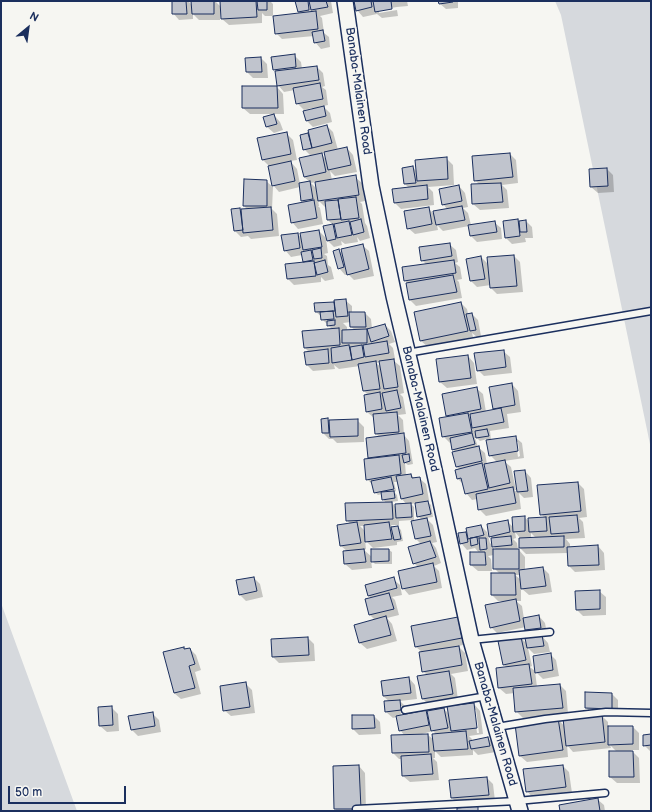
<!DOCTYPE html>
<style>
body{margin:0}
#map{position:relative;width:652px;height:812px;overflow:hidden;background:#f6f6f2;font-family:"Balsamiq Sans",sans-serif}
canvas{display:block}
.frame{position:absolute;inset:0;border:2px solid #1b2f5e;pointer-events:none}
.north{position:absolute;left:8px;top:8px;width:40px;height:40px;-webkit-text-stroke:3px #f6f6f2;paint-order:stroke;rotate:29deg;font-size:11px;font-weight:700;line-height:16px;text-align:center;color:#1b2f5e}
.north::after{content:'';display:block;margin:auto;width:14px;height:18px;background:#1b2f5e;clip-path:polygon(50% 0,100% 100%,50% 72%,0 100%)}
.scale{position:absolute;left:8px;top:786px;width:118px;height:18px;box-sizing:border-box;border:2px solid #1b2f5e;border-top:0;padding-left:5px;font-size:12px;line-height:14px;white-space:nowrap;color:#1b2f5e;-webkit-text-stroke:3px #f6f6f2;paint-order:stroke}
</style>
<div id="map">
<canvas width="652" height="812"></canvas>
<div class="frame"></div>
<div class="north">N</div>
<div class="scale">50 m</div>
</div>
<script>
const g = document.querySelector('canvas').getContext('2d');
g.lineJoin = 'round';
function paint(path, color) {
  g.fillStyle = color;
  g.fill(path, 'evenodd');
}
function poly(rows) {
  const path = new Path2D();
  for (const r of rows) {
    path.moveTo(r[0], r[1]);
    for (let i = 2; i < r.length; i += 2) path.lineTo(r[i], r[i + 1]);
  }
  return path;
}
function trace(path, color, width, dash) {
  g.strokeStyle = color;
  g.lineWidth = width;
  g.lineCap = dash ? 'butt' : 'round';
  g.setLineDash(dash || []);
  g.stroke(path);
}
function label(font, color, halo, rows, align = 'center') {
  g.font = font + ' "Balsamiq Sans",sans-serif';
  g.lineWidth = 4;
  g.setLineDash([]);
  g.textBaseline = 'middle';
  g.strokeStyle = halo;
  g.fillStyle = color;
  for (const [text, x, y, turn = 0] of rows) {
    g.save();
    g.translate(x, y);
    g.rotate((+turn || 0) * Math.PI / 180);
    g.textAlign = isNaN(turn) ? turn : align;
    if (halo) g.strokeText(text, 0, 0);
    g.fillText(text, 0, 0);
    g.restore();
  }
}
const green = poly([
 [555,1,651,1,651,449,561,15],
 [1,603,77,811,1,811]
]);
const shadow = poly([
 [173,1,188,1,192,5,192,1,215,1,220,6,220,20,199,20,193,14,193,19,179,20,173,13],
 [221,1,270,1,273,4,273,16,265,16,262,13,262,23,229,25,222,19],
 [296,1,331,1,333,13,320,16,322,18,324,33,329,37,330,47,321,49,315,42,314,36,282,39,276,33,300,14,298,12],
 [355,1,407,1,408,6,397,7,379,10,379,13,397,10,398,16,382,18,377,14,363,17,357,10],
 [439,1,458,1,458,8,446,9,439,3],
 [294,55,301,62,302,69,317,67,323,73,325,86,322,87,326,90,328,105,323,106,330,113,332,122,313,127,307,121,312,110,312,108,304,110,297,103,295,90,284,92,278,85,277,72,274,69],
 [261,58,267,64,268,78,253,78,247,72],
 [277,87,283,94,284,114,250,114,243,108],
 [274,115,280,122,283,130,274,133,267,127],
 [327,126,333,132,338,150,347,148,353,155,357,172,335,176,330,171,332,180,355,177,362,183,365,201,360,202,362,204,365,223,367,226,370,238,360,241,357,237,358,242,345,244,341,241,342,245,334,247,326,239,328,253,324,254,327,256,328,265,331,267,334,279,325,281,321,277,321,282,294,285,288,279,305,263,304,261,302,255,291,257,285,250,298,234,302,239,319,231,327,239,325,227,333,225,328,220,327,207,325,207,318,200,319,206,318,206,320,208,323,224,298,229,292,222,304,203,302,201,300,187,279,192,273,185,270,167,262,159,286,133,293,140,297,160,290,161,297,169,300,184,310,182,304,177,312,157,304,149,301,136,310,134],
 [325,152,326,159,320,153],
 [316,182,317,189,311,183],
 [510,154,516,160,518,183,502,185,507,190,509,208,480,210,473,204,472,185,480,185,475,180],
 [446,158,453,165,454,185,428,187,433,192,434,205,401,209,395,203,409,188,405,184,403,169,413,167,417,172],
 [607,169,613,175,614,192,598,193,591,187,590,170],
 [266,181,273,187,272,209,277,214,279,236,251,239,248,236,241,237,235,231,240,209,241,210,248,210,244,206],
 [459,186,465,193,468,207,463,208,468,213,471,225,494,222,501,228,502,239,477,242,471,236,469,226,443,231,437,225,438,230,415,234,408,228,429,209,435,215,448,210,443,204],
 [518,220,520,222,526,221,532,227,533,238,525,238,526,242,512,244,506,238],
 [449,244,456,250,458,262,455,263,460,267,462,279,457,280,459,282,462,298,416,306,410,300,407,284,408,284,405,280,427,265,422,260],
 [362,245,369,251,374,276,354,280,348,274,345,275,339,268,339,251,343,254],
 [514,256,520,262,523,292,497,294,491,288,491,285,477,287,471,281,467,259,481,257,489,265],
 [345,300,352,306,352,313,365,313,371,319,372,329,385,325,391,331,395,342,389,344,393,348,395,359,393,360,400,366,404,393,400,394,403,397,406,414,398,415,403,420,404,435,409,441,413,464,408,465,405,463,406,476,411,475,415,479,419,478,426,484,429,500,427,501,431,505,433,517,426,518,433,525,437,542,432,543,436,548,441,563,434,566,439,571,442,588,409,595,403,588,418,567,414,563,421,544,416,539,412,520,399,521,399,525,391,525,393,528,398,527,401,530,403,541,397,542,397,545,373,548,365,540,366,549,364,550,372,557,389,550,392,552,392,564,375,564,371,560,372,568,352,570,345,564,344,552,347,551,341,546,338,526,350,524,347,520,386,503,383,499,382,494,378,495,375,492,373,485,367,479,371,459,369,457,380,437,376,434,374,418,367,412,368,395,364,391,360,366,339,369,334,365,335,369,313,371,307,365,309,352,305,348,332,329,322,319,322,317,316,312,315,304,335,303],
 [351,322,351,327,355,330,347,331,347,327,343,323],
 [381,362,382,368,376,363],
 [394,482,398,482,402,499,407,505,397,508,391,502,398,501,397,495,394,492,396,491],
 [416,503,418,516,422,520,414,521,414,507,411,504],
 [360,526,365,526,365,531],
 [461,303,467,309,468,314,472,314,478,320,481,336,477,337,472,333,473,337,428,347,421,341],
 [503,351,510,357,512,373,484,376,478,370],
 [468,356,474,363,477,384,447,388,440,382],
 [512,384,518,391,521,412,507,414,509,428,490,431,491,440,515,437,522,443,524,458,504,461,511,467,516,490,514,490,518,493,515,472,525,471,531,478,533,497,524,498,519,493,521,509,486,516,479,509,477,499,472,500,466,493,464,485,458,479,460,470,457,467,456,453,453,449,452,442,450,443,443,436,448,418,443,394,476,388,483,394,486,412,494,411,490,388],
 [475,438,477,438,480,441,487,439,490,455,497,462,487,464,485,453,478,447],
 [516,442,518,442,520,456,518,457],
 [327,419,329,421,357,420,364,427,364,442,337,443,333,439,329,439,323,433],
 [578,483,584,489,587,517,579,518,583,522,585,538,566,539,570,544,570,548,598,546,604,553,605,570,575,572,569,566,568,553,526,554,520,548,521,539,515,532,516,538,513,539,517,543,518,550,519,550,525,557,525,570,543,568,549,574,552,592,529,595,521,588,521,601,516,601,522,606,524,619,539,616,545,623,547,634,541,635,548,643,550,652,534,654,528,648,532,666,530,667,535,671,537,687,560,685,566,691,568,714,523,718,516,711,515,693,506,694,499,688,497,669,507,668,504,665,521,638,527,644,534,638,526,630,526,627,497,633,491,627,505,602,505,601,498,601,492,595,500,574,494,568,494,555,488,556,491,559,492,571,478,571,471,565,479,553,475,548,467,550,461,543,466,533,469,536,481,526,487,532,490,543,493,546,492,538,490,536,507,521,513,527,524,517,530,522,545,518,541,514],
 [531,533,536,538,531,538],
 [492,545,497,550,493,550],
 [515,575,520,575,521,580],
 [254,578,260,584,263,597,246,601,240,595],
 [393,579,400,585,402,595,392,597,395,600,399,615,387,618,392,624,397,641,367,649,360,643,355,625,375,620,370,615,372,599,369,596],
 [599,591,606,597,606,615,583,616,577,610],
 [458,618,464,624,468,644,458,646,465,653,468,671,451,674,455,678,458,700,429,705,423,699,427,675,423,671,422,652,416,647,412,627],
 [308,638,314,644,315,661,279,663,273,657],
 [184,648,186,650,190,649,196,655,201,670,195,672,201,694,181,699,174,693],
 [550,654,556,660,559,676,543,679,536,672],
 [409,678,415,685,417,699,400,701,406,707,407,715,425,711,429,715,444,709,449,714,474,704,480,711,483,734,469,736,472,739,472,741,488,738,494,744,496,752,478,755,473,750,473,755,441,757,435,751,435,758,433,758,437,762,439,780,410,782,403,776,402,759,399,759,393,753,392,736,405,736,400,730,397,717,393,718,386,712,390,702,383,696],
 [400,706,402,706,403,715,401,715],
 [474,710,476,710,479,733,477,733],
 [433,731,437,735,434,740,428,735,422,735,422,734],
 [246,684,252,690,255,713,231,716,224,710],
 [586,693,612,694,618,700,618,715,600,714,608,722,608,727,633,727,639,733,639,750,631,750,639,758,640,783,617,783,610,777,617,752,610,745,611,748,573,752,567,745,568,757,527,762,520,756,516,725,558,719,565,727,593,714,586,708],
 [111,707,118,714,119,731,107,732,100,726],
 [152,713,159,720,161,732,138,736,132,730],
 [374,716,380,722,381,734,359,735,353,729],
 [651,735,651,752,644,745],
 [359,766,365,773,366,811,337,811,335,809,334,767],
 [563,766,569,772,572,793,533,798,527,791],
 [487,778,493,784,495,801,458,804,452,798],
 [597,799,604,805,605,811,561,811]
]);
const building = poly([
 [172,1,186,1,187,14,172,14,172,1],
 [191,1,214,1,214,14,192,14,191,1],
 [220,1,256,1,257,17,221,19,220,1],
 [257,1,267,1,267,10,258,10,257,1],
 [295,1,308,1,309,10,298,12,295,1],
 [309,1,326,1,328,7,311,10,309,1],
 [354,1,371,1,372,7,356,11,354,1],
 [373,1,391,1,392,9,375,12,373,1],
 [438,1,453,1,453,2,439,4,438,1],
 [316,11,318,29,275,34,273,16,316,11],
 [323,30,325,41,314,43,312,32,323,30],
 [295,54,296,67,273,70,271,57,295,54],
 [261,57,262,72,246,72,245,58,261,57],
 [317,66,319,80,277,86,275,71,317,66],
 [320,83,323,99,296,104,293,88,320,83],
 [242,86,277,86,278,108,242,108,242,86],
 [324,106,326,116,306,121,303,111,324,106],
 [274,114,277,124,266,127,263,117,274,114],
 [327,125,332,143,312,148,308,130,327,125],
 [287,132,291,154,262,160,257,138,287,132],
 [308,133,312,148,303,150,300,135,308,133],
 [347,147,351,165,328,170,324,152,347,147],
 [322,153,326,172,304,177,299,158,322,153],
 [510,153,513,177,474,181,472,156,510,153],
 [447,157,448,179,417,181,415,160,447,157],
 [291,161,295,181,272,186,268,166,291,161],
 [413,166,416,183,404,184,402,168,413,166],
 [607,168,608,186,590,187,589,169,607,168],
 [356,175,359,195,318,201,315,182,356,175],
 [244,179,267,180,267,206,243,206,244,179],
 [310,181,313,199,301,201,299,183,310,181],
 [501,183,503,202,472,204,471,184,501,183],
 [427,185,428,199,394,203,392,189,427,185],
 [459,185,462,201,442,205,439,189,459,185],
 [356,197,359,218,341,220,338,199,356,197],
 [314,200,317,218,291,223,288,205,314,200],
 [338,200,341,219,327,220,325,201,338,200],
 [462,206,465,220,436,225,433,211,462,206],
 [271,207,273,230,243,233,241,209,271,207],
 [429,207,432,224,407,229,404,211,429,207],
 [240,208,243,230,234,231,231,209,240,208],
 [361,219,364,232,353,235,350,222,361,219],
 [518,219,520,236,505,238,503,221,518,219],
 [526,220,527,232,520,232,519,221,526,220],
 [349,221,352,235,337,238,334,224,349,221],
 [495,221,497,232,470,236,468,225,495,221],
 [333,224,336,239,327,241,323,226,333,224],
 [319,230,322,247,303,250,300,233,319,230],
 [298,233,300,248,284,251,281,235,298,233],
 [450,243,452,256,421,261,419,247,450,243],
 [363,244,369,269,347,275,341,249,363,244],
 [321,248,322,258,314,259,312,250,321,248],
 [339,249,344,267,338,269,333,251,339,249],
 [311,250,313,260,303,262,301,252,311,250],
 [514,255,517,286,490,288,487,257,514,255],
 [481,256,485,279,470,281,466,259,481,256],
 [325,260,328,272,317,275,314,263,325,260],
 [454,260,456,273,404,281,402,267,454,260],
 [314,261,316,276,287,279,285,264,314,261],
 [453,275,457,292,409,300,406,283,453,275],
 [346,299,348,316,336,317,334,300,346,299],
 [334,302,335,311,315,312,314,303,334,302],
 [461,302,468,331,420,341,414,312,461,302],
 [333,311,334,319,321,320,320,312,333,311],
 [349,312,365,312,366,327,350,327,349,312],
 [472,313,476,330,470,331,466,314,472,313],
 [335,320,335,325,327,326,327,321,335,320],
 [385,324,389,336,371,342,367,329,385,324],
 [339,328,340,345,304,348,302,331,339,328],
 [367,329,367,343,342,343,342,330,367,329],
 [387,341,389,353,365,357,363,345,387,341],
 [349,345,352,360,332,363,331,348,349,345],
 [362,345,364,357,352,360,350,347,362,345],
 [328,349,329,363,306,365,304,352,328,349],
 [504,350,506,367,477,371,474,353,504,350],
 [468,355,471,378,439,382,436,359,468,355],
 [394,359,398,387,384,389,379,361,394,359],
 [376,361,380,389,363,391,358,364,376,361],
 [512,383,515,405,493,409,489,387,512,383],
 [477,387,481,409,446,416,442,394,477,387],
 [397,390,401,408,386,411,382,393,397,390],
 [380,392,382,409,366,412,364,395,380,392],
 [501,408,504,422,472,428,470,414,501,408],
 [397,412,399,432,375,434,373,414,397,412],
 [468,413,472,432,442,437,439,418,468,413],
 [328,418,329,433,322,433,321,419,328,418],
 [358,419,358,436,330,437,329,420,358,419],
 [487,429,489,436,476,438,475,431,487,429],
 [404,433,406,453,368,458,366,438,404,433],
 [472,433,475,444,452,450,450,438,472,433],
 [516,436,518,451,489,456,486,440,516,436],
 [479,446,482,461,456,467,452,452,479,446],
 [409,454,410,461,404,463,402,455,409,454],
 [399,455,401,474,366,480,364,459,399,455],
 [505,460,510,483,489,488,484,464,505,460],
 [482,463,488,489,465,494,461,478,457,479,455,470,482,463],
 [525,470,528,491,517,492,514,471,525,470],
 [411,474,412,478,420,477,423,494,401,499,396,476,411,474],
 [391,477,394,489,374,493,371,481,391,477],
 [578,482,581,511,540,515,537,485,578,482],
 [513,487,516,503,478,510,476,494,513,487],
 [394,491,395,498,382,500,381,492,394,491],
 [428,501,431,514,417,517,415,503,428,501],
 [392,502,393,519,346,521,345,503,392,502],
 [411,503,412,517,396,518,395,504,411,503],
 [577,515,579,532,551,534,549,517,577,515],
 [525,516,525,531,513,532,512,517,525,516],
 [546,517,547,531,529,532,528,518,546,517],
 [427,518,431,536,415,539,411,521,427,518],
 [508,520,510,532,489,537,487,524,508,520],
 [357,522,361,543,340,546,337,525,357,522],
 [389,522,392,539,365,542,364,525,389,522],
 [481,525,484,535,468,539,466,528,481,525],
 [398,526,401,539,394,540,391,527,398,526],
 [466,532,468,542,460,544,458,533,466,532],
 [511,536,512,545,492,547,491,538,511,536],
 [564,536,564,547,519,548,519,538,564,536],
 [477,537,478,544,471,546,470,538,477,537],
 [479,538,486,538,487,549,480,550,479,538],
 [430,541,436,557,413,564,408,547,430,541],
 [598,545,599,565,568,566,567,547,598,545],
 [364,549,366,562,344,564,343,551,364,549],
 [371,549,389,549,389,561,371,562,371,549],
 [493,549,519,549,519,569,493,569,493,549],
 [470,552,485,552,486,565,470,565,470,552],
 [433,563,437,582,402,589,398,571,433,563],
 [543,567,546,586,521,589,519,570,543,567],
 [491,573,515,573,516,595,491,595,491,573],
 [254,577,257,591,239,595,236,580,254,577],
 [394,577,397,588,368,596,365,585,394,577],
 [600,590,600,609,576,610,575,591,600,590],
 [389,593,394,609,369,615,365,599,389,593],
 [516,599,520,621,490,628,485,605,516,599],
 [539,615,541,628,525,630,523,618,539,615],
 [386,616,391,635,359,643,354,625,386,616],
 [458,617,462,638,415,647,411,626,458,617],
 [542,635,544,646,527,648,525,638,542,635],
 [308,637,309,655,272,657,271,639,308,637],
 [521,637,526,660,503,665,498,641,521,637],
 [459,646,462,665,422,672,419,652,459,646],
 [184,647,184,649,190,648,195,664,189,666,195,688,174,693,163,652,184,647],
 [551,653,553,670,535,673,533,656,551,653],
 [529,664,532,684,498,688,496,668,529,664],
 [449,671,453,694,422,699,417,676,449,671],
 [409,677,411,693,383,696,381,681,409,677],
 [246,682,250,707,223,711,220,686,246,682],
 [560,684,563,708,515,712,513,688,560,684],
 [585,692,612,693,612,709,585,708,585,692],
 [400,700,401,710,385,712,384,701,400,700],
 [474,703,477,728,451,731,447,706,474,703],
 [112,706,113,725,99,726,98,707,112,706],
 [444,708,448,728,431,731,427,711,444,708],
 [426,710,429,725,399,731,396,716,426,710],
 [153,712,155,726,131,730,128,716,153,712],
 [602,714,605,742,566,746,563,718,602,714],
 [352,715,374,715,375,728,352,729,352,715],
 [558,718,563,750,519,756,515,724,558,718],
 [608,726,633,726,633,744,608,745,608,726],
 [466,731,468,749,434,751,432,734,466,731],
 [428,734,429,752,392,753,391,735,428,734],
 [651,734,651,745,643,746,643,735,651,734],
 [488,737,490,746,471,749,469,741,488,737],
 [609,751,633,751,634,777,609,777,609,751],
 [431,754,433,774,402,776,401,756,431,754],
 [359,765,361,809,334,809,333,766,359,765],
 [563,765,566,787,526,792,523,769,563,765],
 [487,777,489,795,451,798,449,780,487,777],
 [598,798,600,811,560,811,559,805,598,798],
 [478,806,478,811,457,811,457,808,478,806]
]);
const service = poly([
 [407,353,651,311],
 [471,640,550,632],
 [405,710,487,696],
 [497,727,545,719,606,712,651,713],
 [356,809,517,801,605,793]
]);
const tertiary = poly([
 [345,1,371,186,394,296,421,410,471,640,520,811]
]);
const streetNames = [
 ["Banaba-Malainen Road",358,91,82],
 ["Banaba-Malainen Road",420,409,77],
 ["Banaba-Malainen Road",495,724,74]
];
paint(green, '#d6d9dd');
paint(shadow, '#0003');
paint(building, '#c0c4cd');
trace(building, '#1b2f5e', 1);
trace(service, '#1b2f5e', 9);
trace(tertiary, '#1b2f5e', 18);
trace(service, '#f6f6f2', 6);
trace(tertiary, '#f6f6f2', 15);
label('12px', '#1b2f5e', '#f6f6f2', streetNames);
</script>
